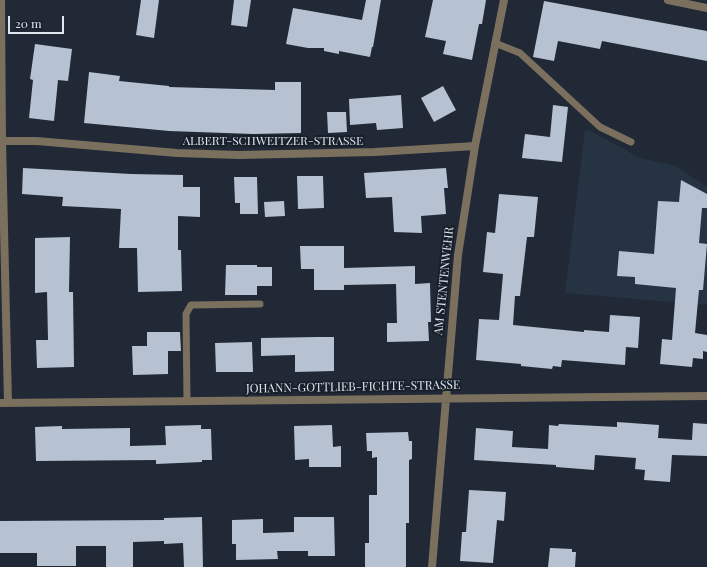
<!DOCTYPE html>
<style>
body{margin:0}
#map{position:relative;width:707px;height:567px;overflow:hidden;background:#202935;font-family:"Playfair Display",serif}
canvas{display:block}
.scale{position:absolute;left:8px;top:16px;width:56px;height:18px;box-sizing:border-box;border:2px solid #e0e6ee;border-top:0;padding-left:5px;font-size:12px;line-height:14px;white-space:nowrap;color:#e0e6ee;-webkit-text-stroke:3px #17202b;paint-order:stroke}
</style>
<div id="map">
<canvas width="707" height="567"></canvas>
<div class="scale">20 m</div>
</div>
<script>
const g = document.querySelector('canvas').getContext('2d');
g.lineJoin = 'round';
function paint(path, color) {
  g.fillStyle = color;
  g.fill(path, 'evenodd');
}
function poly(rows) {
  const path = new Path2D();
  for (const r of rows) {
    path.moveTo(r[0], r[1]);
    for (let i = 2; i < r.length; i += 2) path.lineTo(r[i], r[i + 1]);
  }
  return path;
}
function trace(path, color, width, dash) {
  g.strokeStyle = color;
  g.lineWidth = width;
  g.lineCap = dash ? 'butt' : 'round';
  g.setLineDash(dash || []);
  g.stroke(path);
}
function label(font, color, halo, rows, align = 'center') {
  g.font = font + ' "Playfair Display",serif';
  g.lineWidth = 4;
  g.setLineDash([]);
  g.textBaseline = 'middle';
  g.strokeStyle = halo;
  g.fillStyle = color;
  for (const [text, x, y, turn = 0] of rows) {
    g.save();
    g.translate(x, y);
    g.rotate((+turn || 0) * Math.PI / 180);
    g.textAlign = isNaN(turn) ? turn : align;
    if (halo) g.strokeText(text, 0, 0);
    g.fillText(text, 0, 0);
    g.restore();
  }
}
const built = poly([
 [585,130,589,130,640,158,676,166,707,187,707,305,565,293]
]);
const building = poly([
 [141,0,159,0,154,38,136,35],
 [234,0,251,0,247,27,231,25],
 [366,0,381,0,373,47,372,47,370,57,339,51,339,54,324,51,324,48,308,48,286,44,293,8,362,20],
 [433,0,486,0,482,24,479,24,472,60,443,54,446,41,425,37],
 [544,1,707,31,707,61,602,41,600,49,558,41,554,61,533,57],
 [35,44,72,49,68,81,58,80,54,121,29,118,33,80,30,79],
 [89,72,120,76,119,81,169,86,169,87,275,90,275,82,301,82,301,133,253,134,169,131,84,123],
 [443,86,456,110,434,122,421,98],
 [401,95,403,128,377,130,376,123,350,125,349,99],
 [553,105,568,107,562,162,522,158,525,134,550,137],
 [327,112,346,112,347,132,328,133],
 [23,168,131,174,183,175,183,187,200,187,200,217,178,216,178,250,181,250,182,291,138,292,137,248,119,248,121,209,62,206,63,197,22,194],
 [446,168,448,188,444,188,446,214,421,216,422,233,394,232,392,197,366,198,364,173],
 [297,176,323,176,324,208,298,209],
 [234,177,257,177,258,214,240,214,240,203,235,203],
 [681,180,707,194,707,208,702,208,699,243,707,244,703,290,699,290,695,333,707,335,707,352,703,351,703,359,693,358,692,367,660,364,662,339,672,340,676,288,635,284,635,277,617,276,619,251,654,254,658,201,679,202],
 [499,194,538,197,534,237,527,237,520,296,515,296,513,325,584,332,584,330,609,332,610,315,640,317,638,348,626,347,625,365,562,360,561,367,553,366,552,369,521,366,521,364,476,360,479,319,499,320,503,274,483,272,487,232,495,233],
 [284,201,285,216,265,217,264,202],
 [70,237,69,292,73,292,74,367,37,368,36,340,48,340,47,292,35,293,35,238],
 [300,246,344,246,344,268,415,266,415,284,430,283,431,322,428,322,429,341,387,342,387,323,397,323,396,284,344,285,344,290,314,290,314,269,301,269],
 [226,265,257,265,257,267,272,267,272,286,257,286,257,295,225,295],
 [147,332,180,332,181,351,168,351,168,374,133,375,132,346,147,346],
 [317,337,334,337,334,371,295,372,295,355,261,356,261,338],
 [252,342,253,372,216,372,215,343],
 [617,422,659,425,658,438,692,440,693,423,707,424,707,456,672,455,670,482,644,480,645,470,635,469,636,458,595,455,594,470,556,467,556,465,474,460,476,428,513,431,512,447,548,449,549,425,558,426,559,424,617,427],
 [201,425,201,429,211,429,212,460,202,460,202,462,156,464,156,460,36,461,35,427,62,426,62,429,130,428,130,446,166,445,165,426],
 [332,425,333,447,341,446,341,467,309,467,309,459,295,460,294,426],
 [408,432,409,441,412,441,412,459,409,460,409,523,406,523,406,567,365,567,365,543,369,543,369,495,377,495,377,457,372,458,372,451,367,451,366,433],
 [469,490,506,492,504,521,497,520,493,563,460,561,462,532,466,532],
 [202,517,203,567,184,567,183,543,164,544,164,541,133,542,133,567,106,567,106,546,76,546,76,566,37,566,37,553,0,553,0,521,164,520,164,518],
 [294,517,334,517,335,556,308,556,308,551,277,551,278,559,236,560,236,544,232,544,232,520,263,519,263,533,294,532],
 [550,548,572,549,572,552,576,552,575,567,548,567]
]);
const service = poly([
 [495,43,520,53,600,127,631,142],
 [187,401,186,314,191,305,260,304]
]);
const minor = poly([
 [1,0,2,141,8,402],
 [668,0,707,8],
 [0,141,37,141,177,153,239,155,375,152,475,146],
 [0,403,707,396],
 [432,567,458,255,475,146,504,0]
]);
const streetNames = [
 ["ALBERT-SCHWEITZER-STRASSE",273,141],
 ["AM STENTENWEHR",444,281,-84],
 ["JOHANN-GOTTLIEB-FICHTE-STRASSE",353,387,-1]
];
paint(built, '#263343');
paint(building, '#b6c2d1');
trace(service, '#7b6f5e', 7);
trace(minor, '#7b6f5e', 8);
label('12px', '#e0e6ee', '#17202b', streetNames);
</script>
